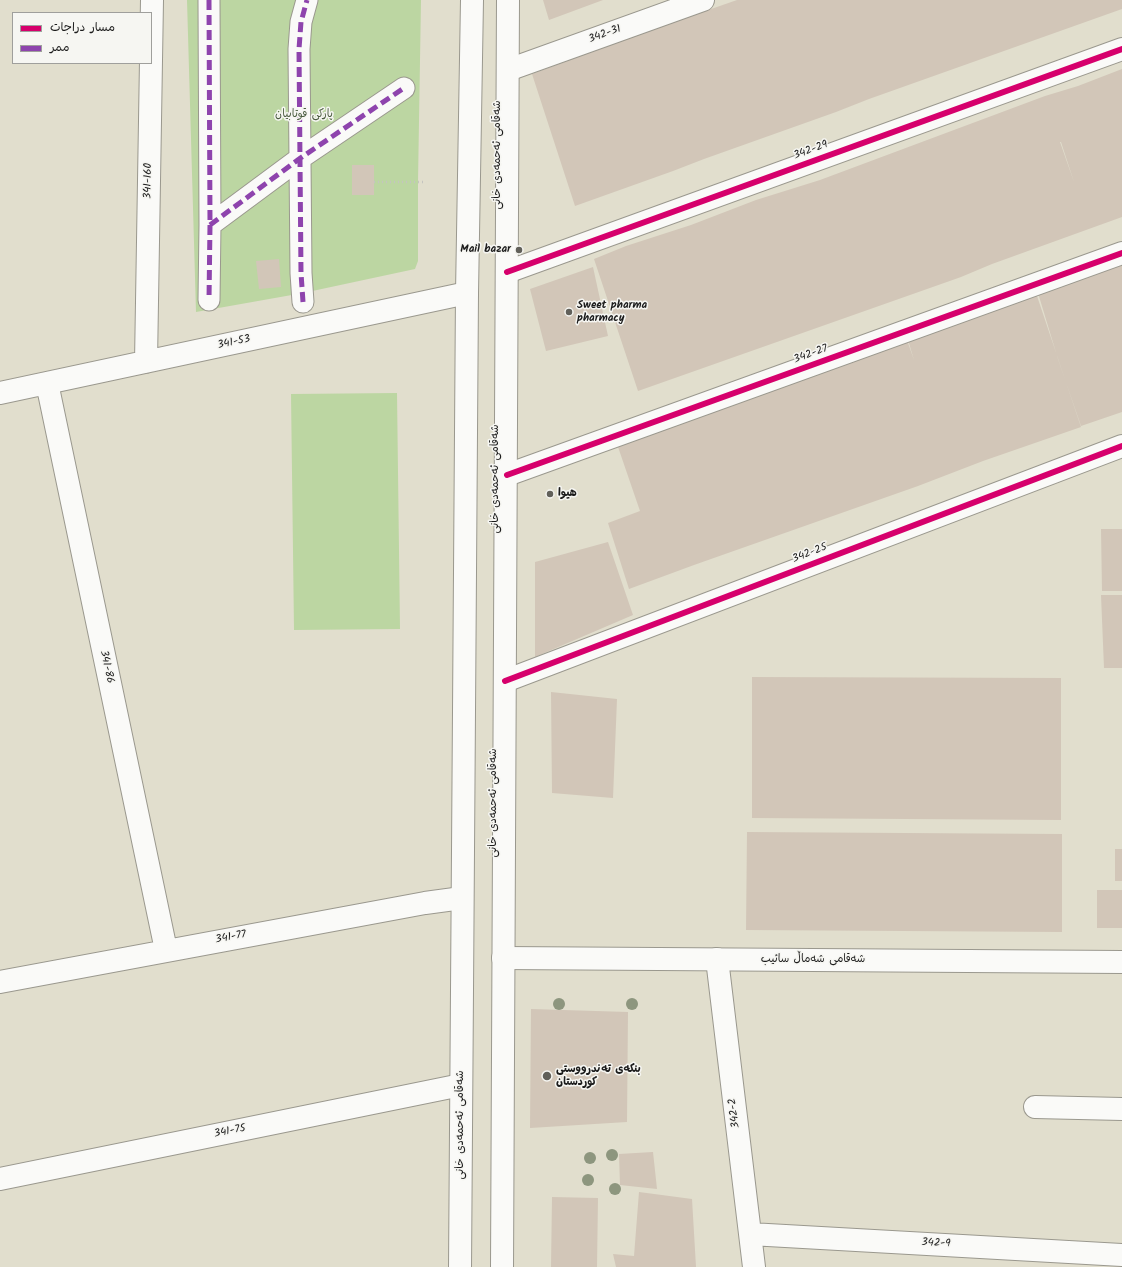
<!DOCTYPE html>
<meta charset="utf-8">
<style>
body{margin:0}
#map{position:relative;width:1122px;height:1267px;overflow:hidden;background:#e1decd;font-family:Kalam,"Playpen Sans Arabic",sans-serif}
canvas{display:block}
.legend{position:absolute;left:12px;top:12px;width:140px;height:52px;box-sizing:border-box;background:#f6f6f2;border:1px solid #9f9f9c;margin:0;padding:5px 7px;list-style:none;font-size:12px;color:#1c1c1c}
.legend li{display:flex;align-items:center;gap:8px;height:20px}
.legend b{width:20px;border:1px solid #9f9f9c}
</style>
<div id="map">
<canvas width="1122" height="1267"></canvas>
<ul class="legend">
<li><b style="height:5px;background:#d6006c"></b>مسار دراجات</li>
<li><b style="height:5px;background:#8e44ad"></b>ممر</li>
</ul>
</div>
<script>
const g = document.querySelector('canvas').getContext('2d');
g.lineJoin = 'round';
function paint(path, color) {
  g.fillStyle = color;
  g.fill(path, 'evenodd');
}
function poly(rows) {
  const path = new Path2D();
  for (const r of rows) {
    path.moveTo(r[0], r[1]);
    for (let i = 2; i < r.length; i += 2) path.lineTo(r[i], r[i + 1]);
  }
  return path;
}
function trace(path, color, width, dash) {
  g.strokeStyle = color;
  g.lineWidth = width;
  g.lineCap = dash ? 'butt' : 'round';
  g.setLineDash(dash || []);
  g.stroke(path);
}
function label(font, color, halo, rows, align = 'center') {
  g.font = font + ' Kalam,"Playpen Sans Arabic",sans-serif';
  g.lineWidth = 3;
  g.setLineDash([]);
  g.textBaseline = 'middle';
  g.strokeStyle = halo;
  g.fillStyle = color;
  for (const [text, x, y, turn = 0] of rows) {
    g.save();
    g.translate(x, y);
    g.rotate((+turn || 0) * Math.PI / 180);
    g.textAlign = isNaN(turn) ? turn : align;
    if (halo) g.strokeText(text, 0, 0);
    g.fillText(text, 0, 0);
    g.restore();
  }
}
const green = poly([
 [187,0,421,0,418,182,418,261,415,269,303,293,196,312],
 [397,393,400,629,294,630,291,394]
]);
const building = poly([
 [543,0,603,0,549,20],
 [737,0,1122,0,1122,9,869,99,836,112,704,159,673,171,575,206,532,74,628,38],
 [1122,69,1122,217,992,264,961,277,638,391,594,259,626,246,691,225,756,200,820,180,1045,96,1078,86],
 [1060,142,1061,142,1074,182],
 [352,165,374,165,374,195,352,195],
 [279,259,281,287,259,289,256,261],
 [1122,263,1122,412,1081,426,1058,359,1038,293],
 [593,267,608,336,546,351,530,289],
 [1036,293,1081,427,983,461,918,486,694,565,689,550,694,565,629,589,608,523,640,511,617,444,747,397,811,377,907,340,914,360,908,340],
 [1101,529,1122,529,1122,591,1102,591],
 [608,542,633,615,535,657,535,562],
 [1101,595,1122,595,1122,668,1104,668],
 [752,677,1061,678,1061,820,752,818],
 [551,692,617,699,613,798,552,793],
 [747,832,1062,834,1062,932,746,930],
 [1115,849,1122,849,1122,881,1115,881],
 [1097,890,1122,890,1122,928,1097,928],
 [531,1009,628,1012,627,1122,530,1128],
 [653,1152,657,1189,620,1185,619,1154],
 [639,1192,692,1199,696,1267,616,1267,613,1254,634,1256],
 [552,1197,598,1198,597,1267,551,1267]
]);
const path = poly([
 [374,182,423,182]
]);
const pedestrian = poly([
 [209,0,210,225,209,300],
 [210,225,299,159,404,88],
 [303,302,301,273,299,49,301,22,307,0]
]);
const minor = poly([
 [508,70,703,0],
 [507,272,1122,49],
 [146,362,152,0],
 [47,383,166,950],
 [0,393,467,293],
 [507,475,1122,253],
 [505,681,1122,446],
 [717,959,754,1267],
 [0,982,425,903,462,898],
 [1035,1107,1122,1109],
 [0,1179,461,1085],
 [750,1234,1122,1255]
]);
const tertiary = poly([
 [503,958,1122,962]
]);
const secondary = poly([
 [460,1267,467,293,472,0],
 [502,1267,508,0]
]);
const quiet = poly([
 [209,0,210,225,209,300],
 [210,225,299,159,404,88],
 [303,302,301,273,299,49,301,22,307,0]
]);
const cycleway = poly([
 [507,272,1122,49],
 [507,475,1122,253],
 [505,681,1122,446]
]);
const trees = [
 [559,1004],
 [632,1004],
 [612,1155],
 [590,1158],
 [588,1180],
 [615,1189]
];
const markers = [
 [519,250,4,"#61605a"],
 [569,312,4,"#61605a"],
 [550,494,4,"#61605a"],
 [547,1076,5,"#61605a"]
];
const streetNames = [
 ["342-31",605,35,-20],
 ["342-29",811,151,-20],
 ["شەقامی ئەحمەدی خانی",498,155,-90],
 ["341-160",149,181,-89],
 ["341-53",234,343,-12],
 ["342-27",811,355,-20],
 ["شەقامی ئەحمەدی خانی",496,479,-90],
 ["342-25",810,554,-21],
 ["341-86",106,667,78],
 ["شەقامی ئەحمەدی خانی",494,803,-90],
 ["341-77",231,938,-10],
 ["شەقامی شەماڵ سائیب",813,960],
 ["342-2",735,1113,-97],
 ["شەقامی ئەحمەدی خانی",461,1125,-90],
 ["341-75",230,1132,-11],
 ["342-9",936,1244,3]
];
const parkNames = [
 ["پارکی قوتابیان",304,115]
];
const poiNames = [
 ["Mail bazar",511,250,"right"],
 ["Sweet pharma",577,306],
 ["pharmacy",577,319],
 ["هيوا",558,494],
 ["بنکەی تەندرووستی",556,1070],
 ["کوردستان",556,1083]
];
paint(green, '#bcd6a2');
paint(building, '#d2c6b8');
trace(pedestrian, '#9a988e', 23);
trace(minor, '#9a988e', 24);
trace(tertiary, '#9a988e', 24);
trace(secondary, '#9a988e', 24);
trace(path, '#c4c4c0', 2.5, [1, 3]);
trace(pedestrian, '#fafaf8', 21);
trace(minor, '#fafaf8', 22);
trace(tertiary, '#fafaf8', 22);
trace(secondary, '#fafaf8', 22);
trace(quiet, '#8e44ad', 5, [10, 5]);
trace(cycleway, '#d6006c', 6);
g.fillStyle = '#8d967e';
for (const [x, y] of trees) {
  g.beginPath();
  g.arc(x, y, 6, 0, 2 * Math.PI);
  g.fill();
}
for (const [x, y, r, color] of markers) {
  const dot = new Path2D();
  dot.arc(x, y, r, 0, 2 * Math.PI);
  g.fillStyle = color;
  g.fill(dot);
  trace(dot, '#f6f6f2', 1.5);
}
label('11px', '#1c1c1c', '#f6f6f2', streetNames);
label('11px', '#495b3e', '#f6f6f2', parkNames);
label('bold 11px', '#1c1c1c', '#f6f6f2', poiNames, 'left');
</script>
